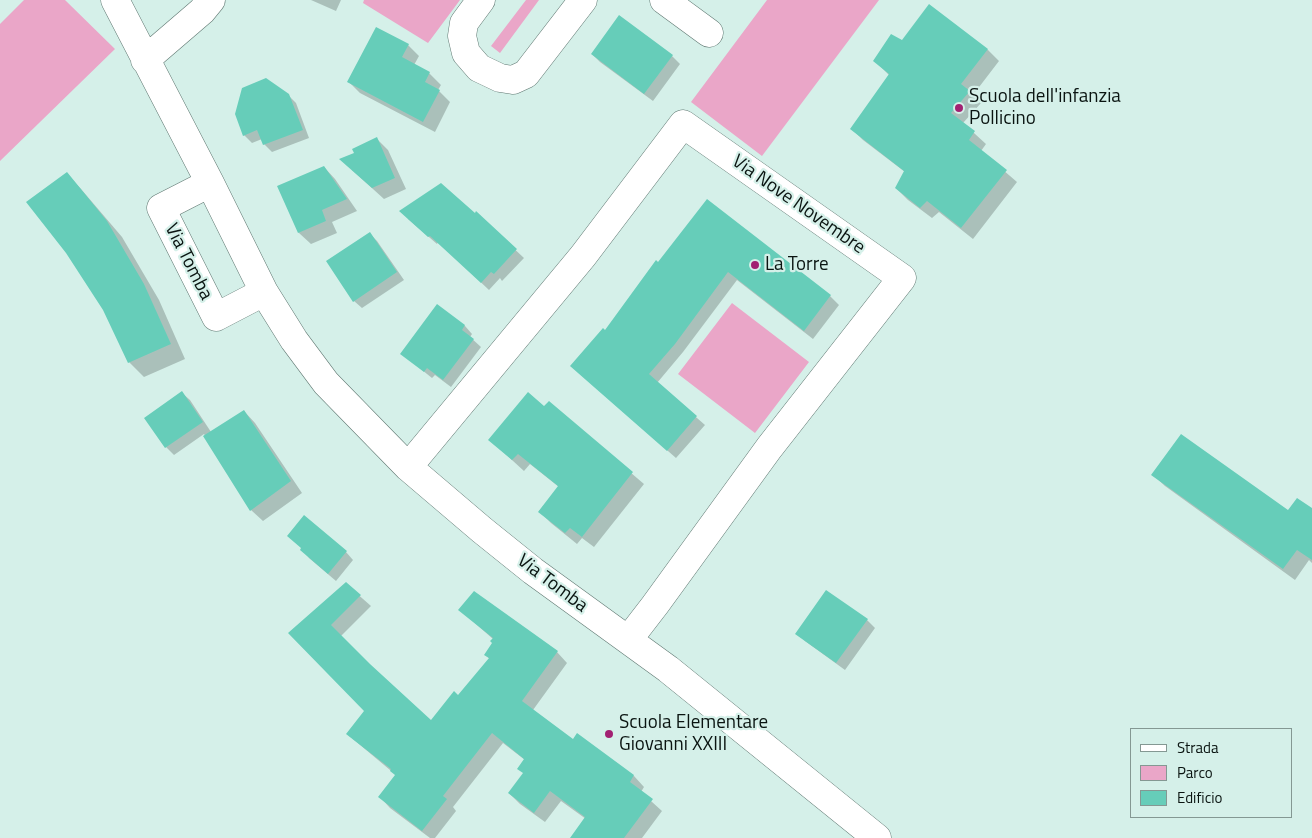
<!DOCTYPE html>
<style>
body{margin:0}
#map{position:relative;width:1312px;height:838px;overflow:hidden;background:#d5f0e9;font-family:"Titillium Web",sans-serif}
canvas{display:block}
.legend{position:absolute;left:1130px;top:728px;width:162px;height:90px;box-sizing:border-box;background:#d5f0e9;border:1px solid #849893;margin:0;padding:6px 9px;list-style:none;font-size:15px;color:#0a1411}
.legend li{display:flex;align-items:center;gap:10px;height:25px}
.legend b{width:25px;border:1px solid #849893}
</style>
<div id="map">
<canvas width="1312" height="838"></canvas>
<ul class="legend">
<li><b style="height:6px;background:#fff"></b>Strada</li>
<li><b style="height:14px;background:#eaa6c8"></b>Parco</li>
<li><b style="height:14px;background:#66cdb9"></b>Edificio</li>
</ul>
</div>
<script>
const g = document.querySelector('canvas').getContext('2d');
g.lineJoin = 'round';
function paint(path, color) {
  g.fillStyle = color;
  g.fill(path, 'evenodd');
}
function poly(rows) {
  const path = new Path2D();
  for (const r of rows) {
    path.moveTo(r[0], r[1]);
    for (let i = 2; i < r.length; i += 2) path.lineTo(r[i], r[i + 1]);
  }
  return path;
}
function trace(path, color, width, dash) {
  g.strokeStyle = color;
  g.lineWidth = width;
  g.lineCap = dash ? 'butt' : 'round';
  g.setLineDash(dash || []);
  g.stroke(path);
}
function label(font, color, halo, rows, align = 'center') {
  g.font = font + ' "Titillium Web",sans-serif';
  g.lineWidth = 4.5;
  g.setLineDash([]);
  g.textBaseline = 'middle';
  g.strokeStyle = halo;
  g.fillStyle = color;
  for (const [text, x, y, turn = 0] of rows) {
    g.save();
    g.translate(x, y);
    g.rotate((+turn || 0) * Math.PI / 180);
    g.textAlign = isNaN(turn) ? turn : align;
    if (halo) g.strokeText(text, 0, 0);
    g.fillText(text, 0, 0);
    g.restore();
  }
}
const green = poly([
 [24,0,65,0,115,49,0,161,0,24],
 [364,0,460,0,428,43,363,3],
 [526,0,539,0,500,53,491,46],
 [767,0,879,0,762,156,691,102],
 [732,303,809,362,755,433,678,374]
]);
const shadow = poly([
 [311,0,341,0,336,11],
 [930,6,988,50,999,61,973,95,981,103,963,123,986,144,981,151,1017,182,973,239,939,212,932,218,908,200,896,188,905,172,863,140,852,129,889,75,875,61,902,42],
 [408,45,419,56,414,65,429,73,441,85,438,90,450,102,435,132,360,93,349,82],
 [592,54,672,56,680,64,653,101,600,62],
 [288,95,296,103,309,138,272,152,264,144,262,139,252,143,244,135],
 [377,139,388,150,406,189,384,199,352,170,355,153],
 [324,167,335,179,357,211,332,222,337,233,311,244,299,233,279,187],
 [67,174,81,189,122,237,159,300,185,359,144,377,129,362],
 [707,201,830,296,839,305,813,339,737,280,683,352,657,383,705,425,676,458,580,374,606,332],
 [476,213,524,258,502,281,500,278,489,290,438,242,437,244,408,219,475,214],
 [369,233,377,241,404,280,362,308,354,301],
 [437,306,465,326,472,334,470,337,481,347,451,387,435,375,432,378,402,354],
 [182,393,190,400,211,432,244,411,255,423,302,493,263,521,251,510,204,434,174,455,166,447,146,418],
 [549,403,644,484,594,547,582,538,577,544,551,523,539,511,559,487,530,464,524,471,490,440,544,408],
 [1153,475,1288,512,1312,510,1312,563,1309,560,1295,580,1165,486],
 [302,549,346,552,353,560,336,581,309,558],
 [346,584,371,606,341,636,371,667,431,722,459,697,490,659,485,655,494,643,493,639,460,610,557,652,567,663,533,710,573,740,578,735,634,776,644,787,641,792,662,811,642,838,572,838,586,819,561,801,545,822,520,804,509,793,524,774,525,760,503,743,453,807,456,811,435,838,430,838,390,808,380,797,396,775,347,734,365,711,290,633],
 [867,620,875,628,845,670,805,641,797,633]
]);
const building = poly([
 [929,4,988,49,961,84,970,91,951,113,975,131,969,140,1007,170,961,228,927,201,920,208,895,188,904,171,850,129,889,74,873,61,891,34,902,40],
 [619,15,673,55,644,94,591,54],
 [376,27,409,44,402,57,430,72,425,82,440,90,423,122,347,82],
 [266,78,289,94,303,130,263,145,257,130,243,136,235,114,242,88],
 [377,137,395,178,372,188,339,159,354,153,352,149],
 [324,166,347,199,322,210,326,221,298,233,277,186],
 [67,172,107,221,144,284,171,344,128,363,103,310,66,253,26,202],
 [441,183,475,213,476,211,517,249,494,274,491,272,481,283,430,236,428,237,399,211],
 [707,199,831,295,804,331,728,272,675,344,649,374,697,416,667,451,570,366,603,328,605,330,656,260,658,262],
 [370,232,397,272,353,302,326,261],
 [437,304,465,325,462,330,474,339,443,380,427,368,424,372,400,354],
 [182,391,203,422,165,448,144,418],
 [528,392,544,406,549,401,633,472,582,537,570,528,565,533,538,512,558,486,518,454,512,460,488,440],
 [244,410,291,481,250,511,203,436],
 [1181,434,1288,510,1297,498,1312,508,1312,560,1297,550,1283,569,1151,475],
 [304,515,347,551,328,574,300,550,301,548,287,536],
 [346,582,361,595,331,625,370,664,431,720,454,691,458,695,489,658,484,655,492,643,490,641,493,638,458,610,474,591,558,651,522,701,573,739,577,733,634,775,630,782,653,799,624,838,570,838,585,817,550,791,534,813,508,793,523,773,517,769,524,759,492,733,443,796,447,799,422,831,378,797,395,775,390,771,391,769,346,734,364,711,288,633],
 [826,590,868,619,836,663,795,634]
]);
const minor = poly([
 [115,0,210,183,264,292,294,340,326,383,408,467,482,530,533,571,668,669,877,838],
 [481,0,464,23,462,36,466,53,479,68,500,78,513,80,526,74,583,0],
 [664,0,709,33],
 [145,60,202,11,211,0],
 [210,183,161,208,216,317,264,292],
 [408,467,583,256,683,124,902,278,769,448,655,605,628,640]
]);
const markers = [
 [959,108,5,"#a22172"],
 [755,265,5,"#a22172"],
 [609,734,5,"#a22172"]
];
const poiNames = [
 ["Scuola dell'infanzia",969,97],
 ["Pollicino",969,119],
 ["La Torre",765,265],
 ["Scuola Elementare",619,723],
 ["Giovanni XXIII",619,745]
];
const streetNames = [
 ["Via Nove Novembre",798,205,35],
 ["Via Tomba",188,262,63],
 ["Via Tomba",552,584,37]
];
paint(green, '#eaa6c8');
paint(shadow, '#0003');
paint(building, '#66cdb9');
trace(minor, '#5f7771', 29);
trace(minor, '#fff', 28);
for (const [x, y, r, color] of markers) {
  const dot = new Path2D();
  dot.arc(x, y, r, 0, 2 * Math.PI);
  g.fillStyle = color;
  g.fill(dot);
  trace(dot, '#d5f0e9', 2);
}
label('19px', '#0a1411', '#d5f0e9', poiNames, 'left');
label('19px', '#0a1411', '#d5f0e9', streetNames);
</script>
